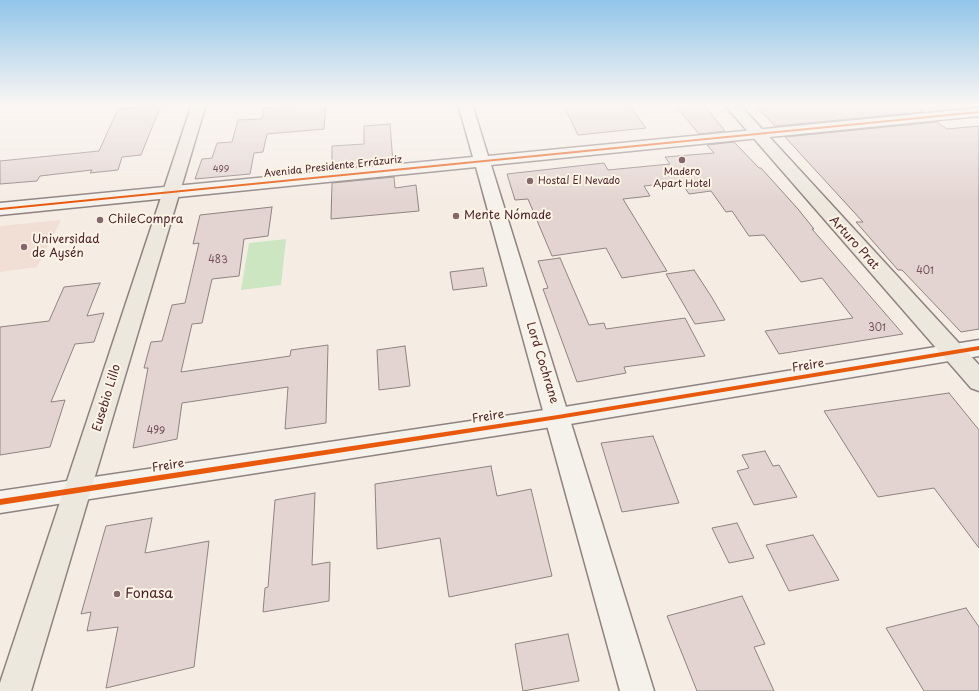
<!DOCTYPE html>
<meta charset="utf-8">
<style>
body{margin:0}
canvas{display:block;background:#f5ece4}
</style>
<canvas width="979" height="691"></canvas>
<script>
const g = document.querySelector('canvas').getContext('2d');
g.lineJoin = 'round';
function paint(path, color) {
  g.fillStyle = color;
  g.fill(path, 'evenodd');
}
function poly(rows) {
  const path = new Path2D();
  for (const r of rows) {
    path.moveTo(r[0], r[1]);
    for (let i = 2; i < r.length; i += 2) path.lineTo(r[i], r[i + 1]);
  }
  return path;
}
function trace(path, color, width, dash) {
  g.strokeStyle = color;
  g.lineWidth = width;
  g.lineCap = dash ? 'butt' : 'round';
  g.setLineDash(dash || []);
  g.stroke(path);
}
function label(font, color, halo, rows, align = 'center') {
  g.font = font + ' "Playpen Sans",sans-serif';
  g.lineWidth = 4;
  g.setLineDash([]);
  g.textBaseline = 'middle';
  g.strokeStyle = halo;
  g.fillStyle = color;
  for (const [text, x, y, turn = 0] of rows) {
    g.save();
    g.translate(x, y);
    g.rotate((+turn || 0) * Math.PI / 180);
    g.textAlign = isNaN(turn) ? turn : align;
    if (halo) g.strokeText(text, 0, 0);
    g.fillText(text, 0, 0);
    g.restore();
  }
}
const built = poly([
 [61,220,37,267,0,272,0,226]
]);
const green = poly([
 [286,239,281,285,241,290,249,243]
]);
const building = poly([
 [308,104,326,104,324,129,267,134,263,152,254,153,250,174,195,179,202,159,212,158,217,143,232,142,238,120,262,119,264,108,308,104],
 [563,104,628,104,646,128,578,135,563,104],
 [674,104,703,104,725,131,699,134,674,104],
 [754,104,915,104,924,112,775,126,754,104],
 [161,105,141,155,122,157,118,170,90,173,92,170,40,176,37,181,0,184,0,161,99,151,118,109,161,105],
 [937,122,947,129,979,126,979,329,961,332,902,270,898,270,856,222,863,222,785,137,937,122],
 [390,124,393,163,332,169,332,146,364,144,364,126,390,124],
 [734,142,759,168,761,168,798,209,814,229,812,229,903,334,779,354,765,331,853,318,822,278,801,282,764,235,749,236,732,211,726,212,711,191,689,194,681,182,644,186,650,196,623,199,667,271,622,278,606,248,552,256,528,199,515,200,507,174,604,163,608,170,670,164,665,157,714,153,707,145,734,142],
 [394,177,395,188,416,185,419,211,331,219,332,183,394,177],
 [272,207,268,236,244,239,239,276,212,279,202,323,192,324,181,372,290,356,291,350,328,345,326,423,285,429,288,387,182,403,177,439,133,448,148,368,144,368,151,342,162,341,172,305,185,303,199,243,193,244,200,215,272,207],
 [560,258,589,325,604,323,606,329,685,318,705,356,624,367,626,373,577,382,543,289,548,288,538,261,560,258],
 [483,268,487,286,453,290,450,272,483,268],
 [694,270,711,296,725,320,695,324,666,274,694,270],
 [100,283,87,316,104,313,94,342,75,344,51,402,65,400,50,447,0,455,0,327,49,321,64,287,100,283],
 [405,346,410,386,379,390,377,350,405,346],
 [949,393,979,430,979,548,934,488,878,497,824,411,949,393],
 [653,436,679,503,622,512,601,443,653,436],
 [765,451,773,466,779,465,797,497,754,505,737,471,749,468,742,455,765,451],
 [491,466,497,496,531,489,552,576,449,597,440,538,377,549,375,484,491,466],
 [315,493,312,565,330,562,329,601,263,612,265,588,268,587,275,500,315,493],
 [152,518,145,553,209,541,194,667,106,688,118,627,87,631,91,612,81,614,106,526,152,518],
 [737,523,754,558,729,563,712,528,737,523],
 [813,535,839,580,789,591,766,545,813,535],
 [742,596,765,644,754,647,774,691,697,691,667,616,742,596],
 [966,608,979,627,979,691,924,691,886,628,966,608],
 [568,634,579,681,523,691,515,644,568,634]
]);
const street = poly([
 [979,340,979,356,558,426,0,513,0,491,558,408,979,340]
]);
const secondary = poly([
 [458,104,472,104,488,156,979,108,979,116,491,165,654,691,620,691,476,167,0,215,0,203,473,157,458,104]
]);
const primary = poly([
 [192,104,206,104,31,691,0,691,0,683,192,104],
 [724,104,739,104,979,365,979,391,971,388,724,104]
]);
const cycleway = poly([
 [979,111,979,113,0,210,0,208,979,111],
 [979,346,979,350,558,419,0,505,0,499,558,415,979,346]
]);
const markers = [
 [682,160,4,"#86676c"],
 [530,181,4,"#86676c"],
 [456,216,4,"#86676c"],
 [100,220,4,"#86676c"],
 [24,247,4,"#86676c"],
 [117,594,4,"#86676c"]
];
const farNumbernames = [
 ["499",221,170]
];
const farStreetnames = [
 ["Avenida Presidente Errázuriz",333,167,-6]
];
const farPoinames = [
 ["Madero",682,172],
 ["Apart Hotel",682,184],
 ["Hostal El Nevado",538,181,"left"]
];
const numberNames = [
 ["483",218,260],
 ["401",925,271],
 ["301",877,328],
 ["499",156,431]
];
const poiNames = [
 ["Mente Nómade",464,216],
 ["ChileCompra",108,220],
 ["Universidad",32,240],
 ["de Aysén",32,254]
];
const streetNames = [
 ["Arturo Prat",854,243,48],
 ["Lord Cochrane",542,363,73],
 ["Freire",808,366,-9],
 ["Eusebio Lillo",107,398,-73],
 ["Freire",488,417,-9],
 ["Freire",168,466,-9]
];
const nearPoinames = [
 ["Fonasa",125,594]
];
paint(built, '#f1ded5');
paint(green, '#cce6c2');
paint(building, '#e3d4d1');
trace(building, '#8f8382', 1);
trace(street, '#8f8382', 3);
trace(secondary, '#8f8382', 3);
trace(primary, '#8f8382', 3);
paint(street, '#f5f1eb');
paint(secondary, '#f5f1eb');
paint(primary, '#ede8de');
paint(cycleway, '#e8590c');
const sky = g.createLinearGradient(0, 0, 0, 201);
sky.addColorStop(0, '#91c5ea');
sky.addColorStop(0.52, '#faf6f3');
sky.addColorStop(1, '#faf6f300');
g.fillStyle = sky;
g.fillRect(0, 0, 979, 201);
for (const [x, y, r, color] of markers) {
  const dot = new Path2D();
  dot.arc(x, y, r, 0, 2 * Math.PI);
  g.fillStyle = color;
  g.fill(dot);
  trace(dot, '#fcf5e5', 1.5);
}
label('9px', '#734f57', null, farNumbernames);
label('10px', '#4a1f2b', '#fcf5e5', farStreetnames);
label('10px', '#4a1f2b', '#fcf5e5', farPoinames);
label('10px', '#734f57', null, numberNames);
label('12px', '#4a1f2b', '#fcf5e5', poiNames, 'left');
label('12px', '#4a1f2b', '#fcf5e5', streetNames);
label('14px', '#4a1f2b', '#fcf5e5', nearPoinames, 'left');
</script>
